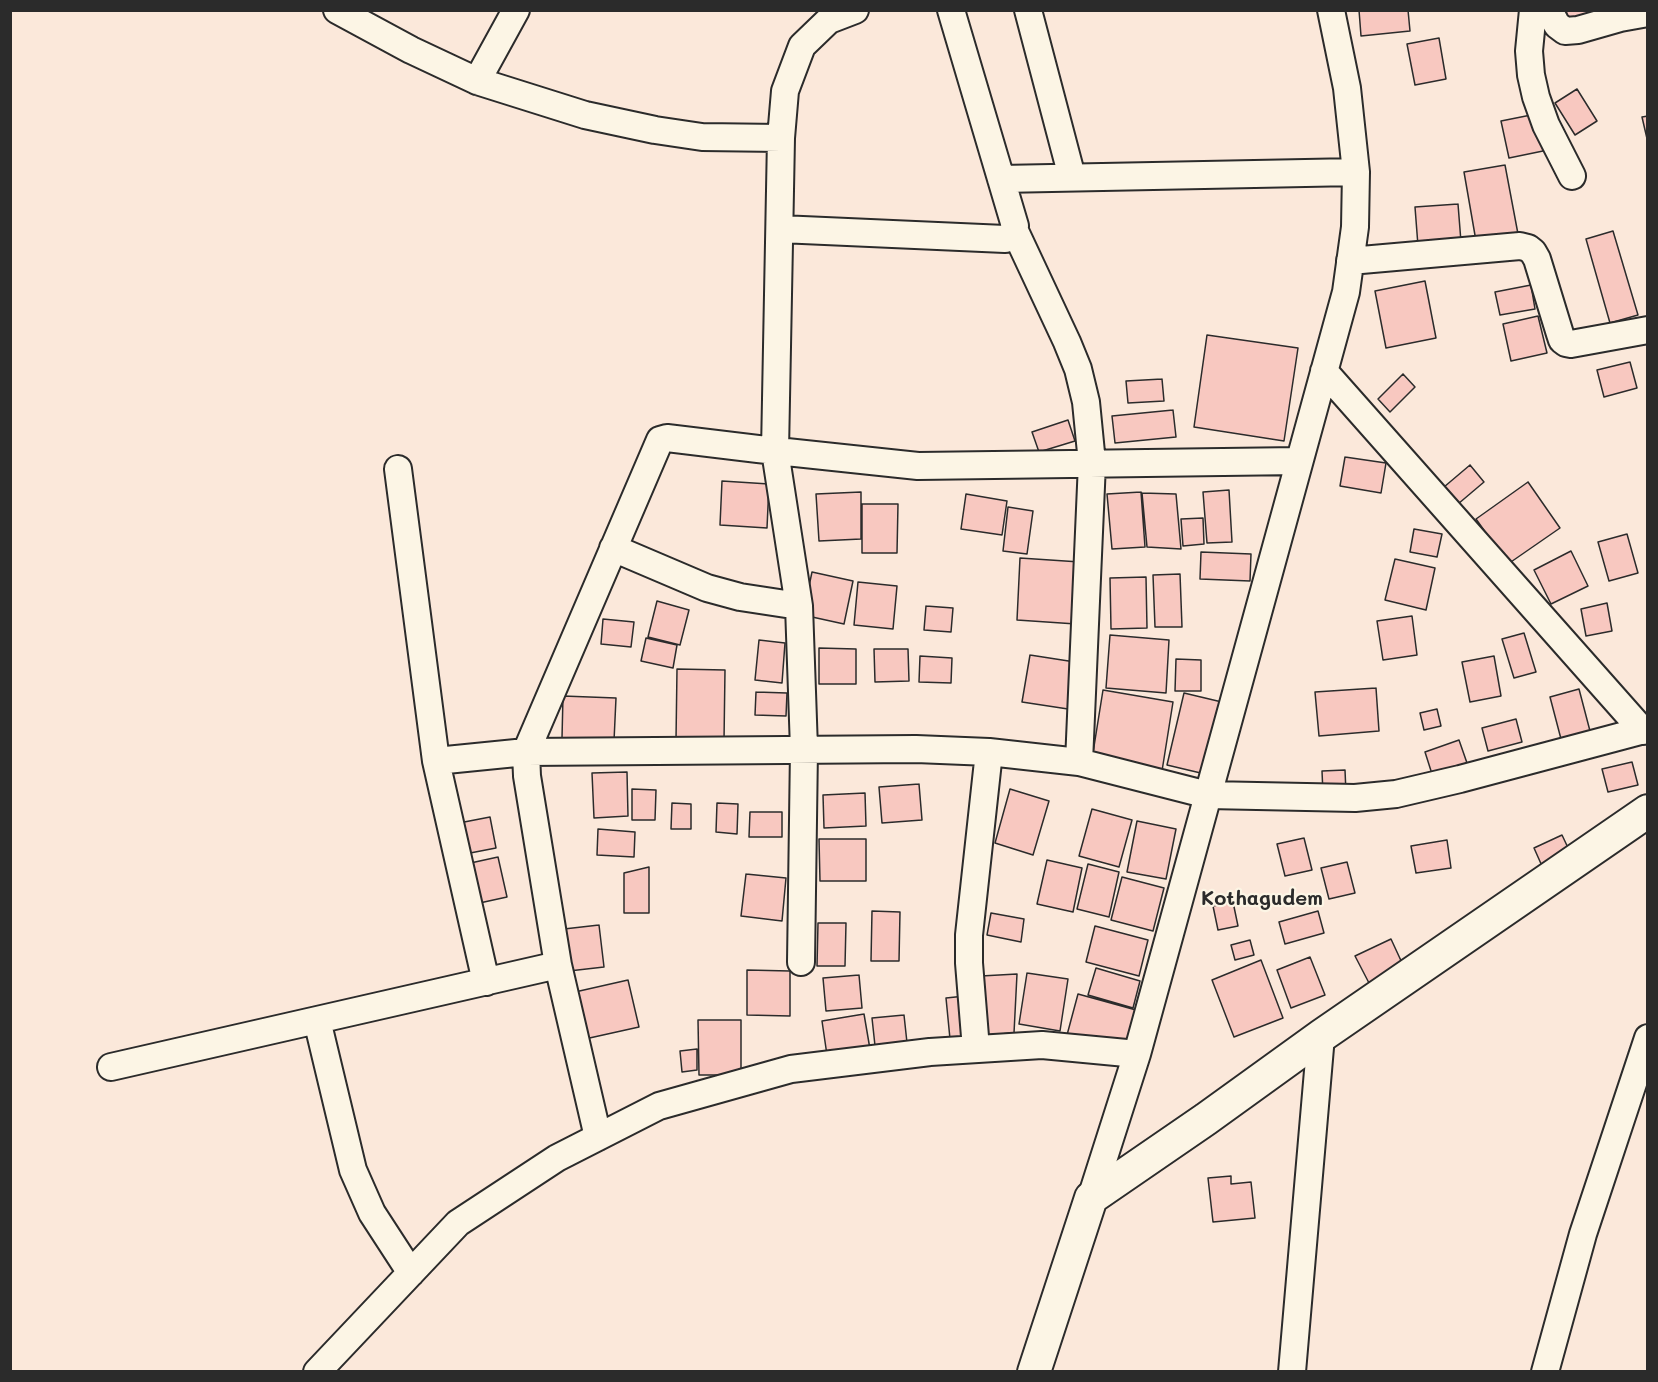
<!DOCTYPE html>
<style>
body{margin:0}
#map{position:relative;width:1658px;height:1382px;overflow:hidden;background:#fbe8da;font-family:Mali,sans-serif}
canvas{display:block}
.frame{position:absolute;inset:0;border:12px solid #2b2b2b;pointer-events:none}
</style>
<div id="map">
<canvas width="1658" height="1382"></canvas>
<div class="frame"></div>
</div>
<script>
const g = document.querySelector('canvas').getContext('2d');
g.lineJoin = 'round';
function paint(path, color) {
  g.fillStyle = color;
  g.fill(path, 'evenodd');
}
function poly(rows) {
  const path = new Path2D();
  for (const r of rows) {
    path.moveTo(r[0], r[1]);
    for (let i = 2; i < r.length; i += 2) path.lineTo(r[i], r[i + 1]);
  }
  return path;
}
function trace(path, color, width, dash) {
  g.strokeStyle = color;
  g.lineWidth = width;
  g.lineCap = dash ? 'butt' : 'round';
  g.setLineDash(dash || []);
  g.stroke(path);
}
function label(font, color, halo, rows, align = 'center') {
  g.font = font + ' Mali,sans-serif';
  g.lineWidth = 4.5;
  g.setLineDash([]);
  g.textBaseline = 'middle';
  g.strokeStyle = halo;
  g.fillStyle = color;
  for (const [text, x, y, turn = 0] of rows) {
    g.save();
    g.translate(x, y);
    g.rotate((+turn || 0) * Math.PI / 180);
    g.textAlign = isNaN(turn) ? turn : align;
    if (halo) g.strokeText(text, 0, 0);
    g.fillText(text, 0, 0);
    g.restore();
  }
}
const building = poly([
 [1359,10,1408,10,1410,31,1361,36,1359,10],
 [1566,10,1601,10,1568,21,1566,10],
 [1439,38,1446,79,1415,85,1407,44,1439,38],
 [1577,89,1597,121,1575,135,1555,103,1577,89],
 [1536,114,1543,151,1509,158,1501,121,1536,114],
 [1648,116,1648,143,1642,117,1648,116],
 [1505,165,1518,234,1476,241,1464,172,1505,165],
 [1458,204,1461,242,1418,246,1415,207,1458,204],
 [1613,231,1638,315,1610,323,1586,239,1613,231],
 [1425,281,1436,338,1386,348,1375,291,1425,281],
 [1531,285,1535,309,1500,315,1495,292,1531,285],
 [1538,316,1547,353,1511,361,1503,324,1538,316],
 [1207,335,1298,348,1284,441,1194,427,1207,335],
 [1630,362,1637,388,1604,397,1597,370,1630,362],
 [1403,374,1415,387,1390,412,1378,399,1403,374],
 [1162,379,1164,401,1128,403,1126,381,1162,379],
 [1173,410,1176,437,1115,443,1112,416,1173,410],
 [1068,420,1075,441,1039,452,1032,432,1068,420],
 [1345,457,1386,463,1381,493,1340,486,1345,457],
 [1470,465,1484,482,1458,504,1444,487,1470,465],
 [722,481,769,484,767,528,720,525,722,481],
 [1528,482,1560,528,1508,564,1476,519,1528,482],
 [1229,490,1232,542,1207,543,1203,492,1229,490],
 [861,492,861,539,819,541,816,494,861,492],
 [1141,492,1145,547,1112,549,1107,494,1141,492],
 [1142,493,1176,494,1181,549,1147,547,1142,493],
 [966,494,1007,501,1002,535,961,529,966,494],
 [862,504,898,504,897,553,862,553,862,504],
 [1008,507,1033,511,1027,554,1003,551,1008,507],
 [1203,518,1204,544,1183,546,1181,519,1203,518],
 [1414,529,1442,534,1437,557,1410,552,1414,529],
 [1627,534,1638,573,1609,581,1598,542,1627,534],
 [1571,551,1588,586,1551,604,1534,570,1571,551],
 [1201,552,1251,554,1250,581,1200,579,1201,552],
 [1020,558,1080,562,1076,624,1017,620,1020,558],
 [1395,559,1435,568,1426,610,1385,600,1395,559],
 [812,572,853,581,844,624,803,615,812,572],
 [1180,574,1182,627,1155,627,1153,575,1180,574],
 [1146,577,1147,628,1111,629,1110,578,1146,577],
 [858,582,897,586,893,629,854,625,858,582],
 [657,601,689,610,680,645,648,637,657,601],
 [1607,603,1612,631,1586,636,1581,609,1607,603],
 [926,606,953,608,951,632,924,630,926,606],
 [1412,616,1417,655,1383,660,1377,621,1412,616],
 [603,619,634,622,631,647,601,644,603,619],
 [1524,633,1536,672,1514,678,1502,639,1524,633],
 [1110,635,1169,640,1166,693,1106,688,1110,635],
 [646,638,677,645,673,668,641,661,646,638],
 [759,640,785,643,782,683,755,680,759,640],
 [819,648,856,649,856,684,819,684,819,648],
 [874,649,908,649,909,681,875,682,874,649],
 [1030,655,1075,662,1068,709,1022,702,1030,655],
 [920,656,952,658,951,683,919,682,920,656],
 [1494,656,1501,696,1470,702,1462,662,1494,656],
 [1176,659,1201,660,1201,691,1175,691,1176,659],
 [677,669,725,670,724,741,676,740,677,669],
 [1376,688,1379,731,1319,736,1315,692,1376,688],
 [1579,689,1590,731,1561,739,1550,697,1579,689],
 [1103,690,1173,702,1162,771,1092,759,1103,690],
 [756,692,787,693,786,716,755,715,756,692],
 [1184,693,1226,703,1209,775,1167,765,1184,693],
 [563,696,616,698,614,741,562,738,563,696],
 [1437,709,1441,726,1424,730,1420,713,1437,709],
 [1516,719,1522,742,1488,751,1482,728,1516,719],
 [1459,740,1467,763,1432,774,1425,752,1459,740],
 [1632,762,1638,785,1608,792,1602,769,1632,762],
 [1345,770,1346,793,1323,794,1322,771,1345,770],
 [627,772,628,816,594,818,592,773,627,772],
 [919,784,922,820,882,823,879,787,919,784],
 [632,789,656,790,655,820,632,820,632,789],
 [1010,789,1049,801,1033,855,995,843,1010,789],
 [865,793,866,826,824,828,823,795,865,793],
 [672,803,691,804,691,829,671,829,672,803],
 [717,803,738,804,737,834,716,832,717,803],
 [1092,809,1132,820,1119,867,1079,856,1092,809],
 [750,812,782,812,782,837,749,837,750,812],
 [490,817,496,848,465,854,459,823,490,817],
 [1137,821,1176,829,1166,879,1127,872,1137,821],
 [598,829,635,832,634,857,597,855,598,829],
 [1562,835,1570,852,1542,866,1534,848,1562,835],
 [1304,838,1312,870,1285,876,1277,844,1304,838],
 [819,839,866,839,866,881,820,881,819,839],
 [1447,840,1451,868,1416,873,1411,846,1447,840],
 [498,857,507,897,475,904,466,864,498,857],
 [1047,860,1082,868,1073,912,1037,904,1047,860],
 [1347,862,1355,893,1329,899,1321,868,1347,862],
 [1088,864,1119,872,1109,917,1077,909,1088,864],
 [649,867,649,913,624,913,624,873,649,867],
 [746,874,786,878,782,921,741,916,746,874],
 [1122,877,1164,888,1153,931,1111,920,1122,877],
 [1233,902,1238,926,1218,930,1213,906,1233,902],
 [872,911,900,912,899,961,871,961,872,911],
 [1318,911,1324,933,1285,944,1279,922,1318,911],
 [991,913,1024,919,1021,942,987,935,991,913],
 [818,923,846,923,845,966,817,966,818,923],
 [599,925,604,967,569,971,564,929,599,925],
 [1095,926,1148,940,1139,976,1086,962,1095,926],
 [1391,939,1403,965,1369,983,1355,956,1391,939],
 [1250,940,1254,955,1235,960,1231,945,1250,940],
 [1310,957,1325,995,1291,1008,1277,970,1310,957],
 [1261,960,1283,1018,1234,1037,1212,980,1261,960],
 [1096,968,1140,981,1133,1008,1088,995,1096,968],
 [747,970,790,971,790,1016,747,1015,747,970],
 [1027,973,1068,979,1060,1031,1019,1024,1027,973],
 [1017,974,1014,1033,985,1035,981,976,1017,974],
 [859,975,862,1008,826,1011,823,978,859,975],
 [628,980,639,1027,585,1039,575,992,628,980],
 [1078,994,1136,1010,1125,1051,1067,1035,1078,994],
 [965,996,968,1037,950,1039,946,998,965,996],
 [864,1014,871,1055,828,1062,822,1021,864,1014],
 [904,1015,908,1052,876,1055,872,1018,904,1015],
 [698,1020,741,1020,741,1075,699,1075,698,1020],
 [697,1049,697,1070,682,1072,680,1051,697,1049],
 [1231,1176,1231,1184,1251,1182,1255,1218,1213,1222,1208,1178,1231,1176]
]);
const minor = poly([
 [337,10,411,50,477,81,585,115,655,130,702,137,781,138],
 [1028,10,1072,177],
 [1533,10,1529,51,1531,75,1536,97,1546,125,1572,176],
 [1549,10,1557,25,1565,31,1578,30,1620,18,1648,13],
 [477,81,516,10],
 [1001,179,1356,172],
 [780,229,1005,239,1013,235,1015,226,951,10],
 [1015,231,1067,342,1078,369,1086,402,1092,463,1079,762],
 [1350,261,1520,246,1528,248,1533,252,1537,259,1560,334,1562,340,1566,343,1571,344,1648,330],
 [1324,371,1643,731],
 [398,469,436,761,486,982],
 [613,548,707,588,740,597,799,606],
 [436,761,526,752,916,749,989,752,1079,762,1208,795,1355,798,1396,794,1460,779,1648,729],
 [801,962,804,749,799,606,775,451,781,138,785,91,802,46,829,20,855,10],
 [317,1020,353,1170,372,1213,411,1273],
 [976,1049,969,963,969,935,989,752],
 [111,1067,558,965],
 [598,1137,558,965,527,776,526,752,660,440,667,438,758,449,918,466,1299,461],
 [1091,1198,1137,1054,1346,292,1355,227,1356,172,1347,88,1331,10],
 [317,1372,458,1223,557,1158,659,1106,791,1069,930,1052,1042,1045,1137,1054],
 [1292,1372,1321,1036],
 [1545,1372,1583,1234,1648,1038]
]);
const tertiary = poly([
 [1034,1372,1091,1198,1206,1119,1321,1036,1648,811]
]);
const quarterNames = [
 ["Kothagudem",1262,899]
];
paint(building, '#f8c8c0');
trace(building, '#2b2b2b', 1.5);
trace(minor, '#2b2b2b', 30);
trace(tertiary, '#2b2b2b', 36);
trace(minor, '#fcf5e5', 26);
trace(tertiary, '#fcf5e5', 32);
label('bold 20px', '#2b2b2b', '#fcf5e5', quarterNames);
</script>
